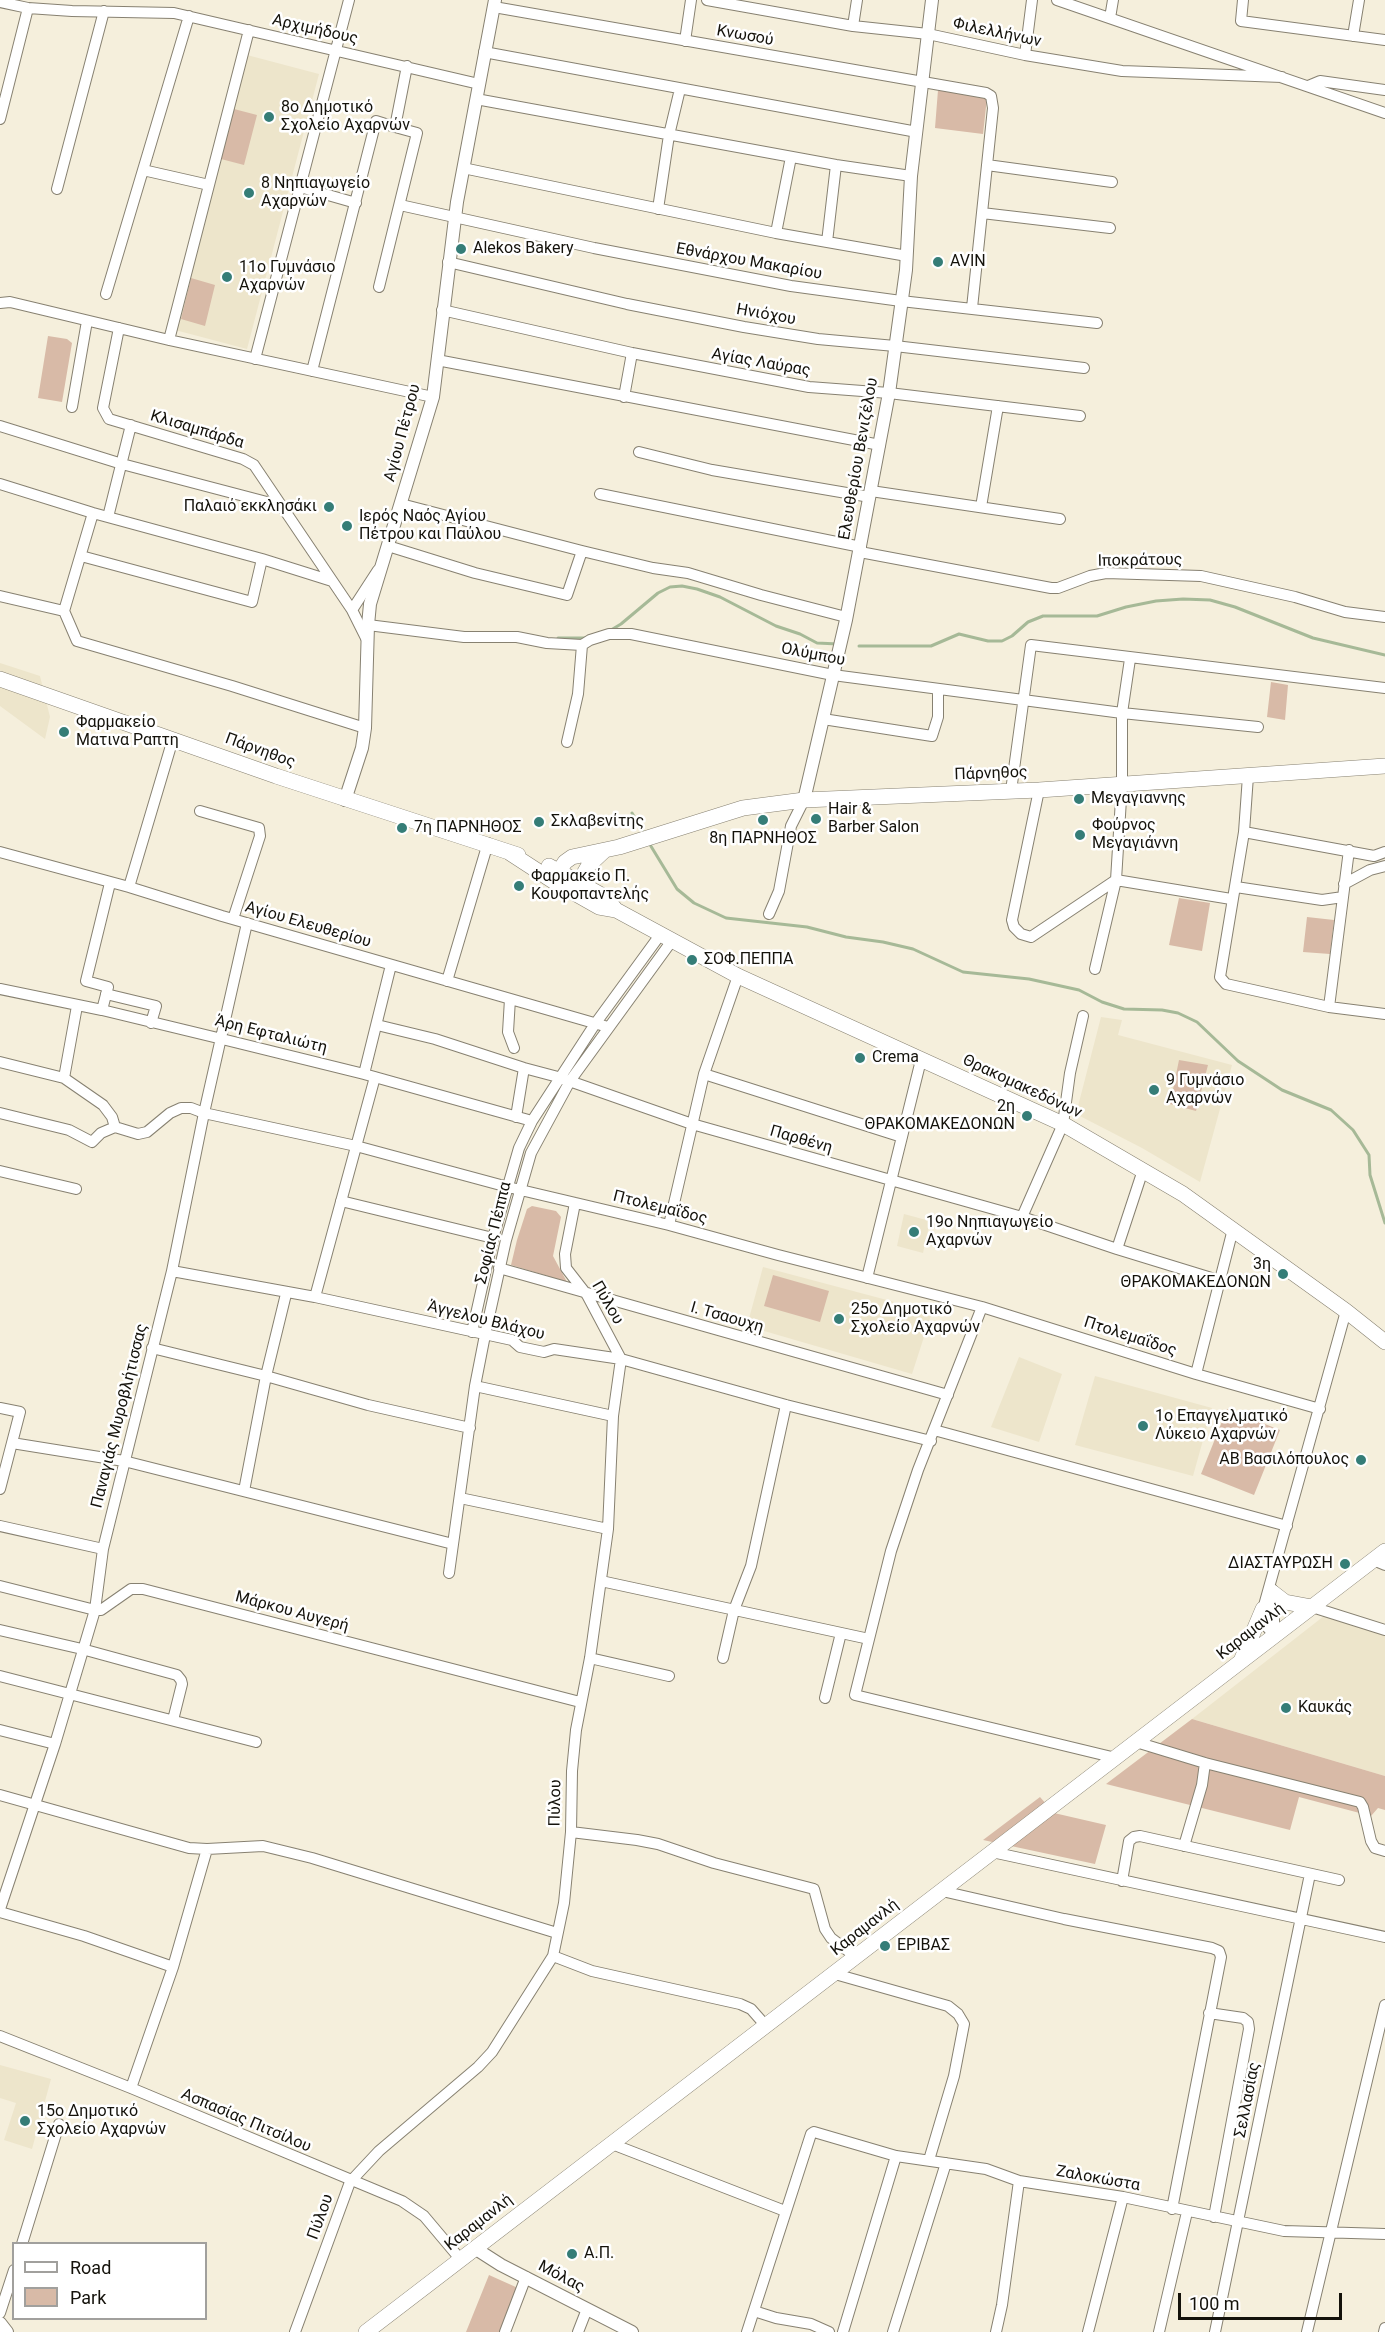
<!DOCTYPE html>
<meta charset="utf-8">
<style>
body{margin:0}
#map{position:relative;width:1385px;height:2332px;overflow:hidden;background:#f5efdc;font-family:Roboto,sans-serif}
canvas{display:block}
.legend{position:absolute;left:12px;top:2242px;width:195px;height:78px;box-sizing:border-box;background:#fff;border:2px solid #a1a09d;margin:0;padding:8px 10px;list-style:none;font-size:18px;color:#14120b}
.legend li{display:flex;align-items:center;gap:12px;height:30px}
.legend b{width:30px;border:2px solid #a1a09d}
.scale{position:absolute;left:1178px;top:2293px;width:164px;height:27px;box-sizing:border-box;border:3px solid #14120b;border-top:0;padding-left:8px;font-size:18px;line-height:21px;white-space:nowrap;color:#14120b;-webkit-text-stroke:4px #fff;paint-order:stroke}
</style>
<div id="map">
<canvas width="1385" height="2332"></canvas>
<ul class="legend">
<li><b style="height:8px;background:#fff"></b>Road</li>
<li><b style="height:16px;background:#d8baa7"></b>Park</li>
</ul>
<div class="scale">100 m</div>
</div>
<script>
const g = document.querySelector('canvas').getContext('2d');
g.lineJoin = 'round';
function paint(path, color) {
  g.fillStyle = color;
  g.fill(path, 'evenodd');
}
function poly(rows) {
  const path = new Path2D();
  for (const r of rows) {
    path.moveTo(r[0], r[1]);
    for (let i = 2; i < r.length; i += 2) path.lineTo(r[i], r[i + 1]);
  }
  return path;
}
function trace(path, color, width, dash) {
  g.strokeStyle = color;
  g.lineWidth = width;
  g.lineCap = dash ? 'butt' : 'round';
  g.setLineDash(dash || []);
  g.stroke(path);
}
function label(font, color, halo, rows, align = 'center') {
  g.font = font + ' Roboto,sans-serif';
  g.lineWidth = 5;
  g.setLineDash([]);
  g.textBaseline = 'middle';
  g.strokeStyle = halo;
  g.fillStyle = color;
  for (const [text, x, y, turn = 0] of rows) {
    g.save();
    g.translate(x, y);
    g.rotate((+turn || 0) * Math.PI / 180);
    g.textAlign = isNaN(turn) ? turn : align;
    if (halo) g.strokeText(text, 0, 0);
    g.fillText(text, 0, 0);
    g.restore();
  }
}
const built = poly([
 [247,55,319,74,247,349,175,330],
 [0,663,40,676,50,717,45,739,0,706],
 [1101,1017,1122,1020,1118,1035,1232,1065,1200,1182,1142,1148,1076,1114],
 [904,1214,930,1221,923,1253,897,1246],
 [763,1267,932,1312,912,1374,747,1326],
 [1019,1357,1062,1374,1039,1442,991,1427],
 [1095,1376,1212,1408,1193,1476,1075,1445],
 [1324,1616,1385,1634,1385,1776,1192,1719],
 [0,2065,51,2079,32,2149,4,2140,16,2103,0,2098]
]);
const green = poly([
 [938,90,987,98,983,134,935,128],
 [234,109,257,115,244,165,221,159],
 [191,278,215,285,205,326,181,319],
 [48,336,67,339,72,343,62,402,38,398],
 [1271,682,1288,685,1285,720,1267,717],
 [1179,898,1210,903,1202,951,1169,945],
 [1307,917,1334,920,1330,954,1303,952],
 [1179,1060,1208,1065,1196,1111,1170,1104],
 [532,1206,556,1211,561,1217,553,1256,567,1282,511,1265,517,1240,527,1209],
 [773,1275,829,1291,820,1322,764,1306],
 [1227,1409,1280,1430,1254,1495,1201,1474],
 [1192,1719,1385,1776,1385,1810,1378,1808,1371,1816,1299,1797,1290,1830,1106,1784],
 [1040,1797,1054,1813,1106,1825,1095,1864,983,1840],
 [489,2275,518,2288,501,2332,466,2332]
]);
const stream = poly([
 [611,630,621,624,658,593,670,587,682,586,697,589,720,597,776,626,800,634,817,643,838,644],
 [558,638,585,638],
 [859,646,931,646,959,634,988,641,1002,641,1012,636,1028,622,1043,616,1097,616,1126,607,1156,601,1183,599,1210,600,1235,607,1313,638,1385,655],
 [632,813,645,835],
 [649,843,677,889,694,903,726,918,807,927,846,937,883,942,913,949,963,972,1029,979,1079,990,1102,1002,1124,1009,1162,1010,1178,1013,1197,1022,1238,1061,1282,1090,1331,1110,1353,1130,1369,1155,1370,1175,1385,1223]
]);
const minor = poly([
 [707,0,853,26,928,34,1025,55,1122,71,1282,77],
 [1057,0,1385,113],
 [1243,0,1241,21,1385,40],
 [0,2,28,8,72,11,174,13,479,84],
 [494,7,986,93,991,96,993,108,972,308],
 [1110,18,1113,0],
 [853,26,857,0],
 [1353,36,1359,0],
 [685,41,691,0],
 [484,52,917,132],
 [1025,55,1032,0],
 [1308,86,1320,81,1385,90],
 [476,99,836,165,911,176],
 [0,119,28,8],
 [987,165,1112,182],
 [463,168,776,233,907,256],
 [143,170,209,185],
 [300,187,356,203],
 [57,189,104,11],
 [400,205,594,248,791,286,901,301,1097,323],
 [658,209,669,135,680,89],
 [982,213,1110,228],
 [776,233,791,157],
 [827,242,836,165],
 [448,262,627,304,744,327,818,339,895,346,1084,368],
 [379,287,417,133,395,127],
 [106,294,189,16],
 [0,303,10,302,169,340,433,397],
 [442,310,632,353,809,387,889,393,1080,416],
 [119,328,103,408,109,419,243,459,254,465,352,610,366,638],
 [169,340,249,30],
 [255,359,349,0],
 [437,360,880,445],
 [312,371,376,121,395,127,407,66],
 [624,397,632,353],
 [72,407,87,321],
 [0,426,122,464,282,506],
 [639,452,712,470,870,497],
 [0,484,93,513,262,559,332,581],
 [871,491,1060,519],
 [600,494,861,547],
 [401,504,582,551,653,568,688,573,761,595,846,617],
 [981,507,998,406],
 [108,517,131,425],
 [860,552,1051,588,1058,588,1090,576,1106,573,1201,576,1295,597,1345,612,1385,617],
 [385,553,388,546,475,573,567,595,582,551],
 [81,556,252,602,262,559],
 [0,596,64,611],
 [352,610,378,570],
 [64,611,77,641,232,686,365,728],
 [64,611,93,513],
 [368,625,464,637,517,637,547,643,582,645,590,640,609,634,631,634,833,675,1122,713,1258,727],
 [823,719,932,736,938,717,938,691],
 [567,742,578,694,582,645],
 [1248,776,1244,832,1220,977,1226,984,1329,1007,1385,1014],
 [1039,790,1012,920,1014,927,1021,934,1031,937,1116,880,1231,899],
 [1011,791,1031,645,1385,688],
 [200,811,259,828,260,836,233,919],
 [1244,832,1374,856,1385,852],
 [0,852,129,887,222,916,608,1027],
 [1344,884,1370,870,1385,866],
 [129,887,173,739],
 [1236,887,1322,900,1343,897],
 [769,914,779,891,791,826,804,800],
 [1095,969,1116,880,1122,783,1122,713,1130,659],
 [447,981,488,843],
 [0,989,102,1010,222,1039,364,1074,532,1121],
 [106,994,156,1006,151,1023],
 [510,999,508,1032,514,1048],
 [1329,1007,1349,850],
 [102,1010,108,987,86,981,110,883],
 [377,1025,435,1039,524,1068,558,1077,692,1124,1022,1217,1117,1249,1218,1280],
 [0,1062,64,1078,103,1105,112,1117,115,1127],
 [364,1074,391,965],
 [704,1074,902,1137],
 [64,1078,77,1006],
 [0,1113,69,1130,92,1142,101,1133,115,1127,138,1134,147,1132,170,1113,181,1108,191,1108,204,1113,356,1146,508,1187,669,1225,778,1255,982,1307,1196,1374,1320,1409],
 [516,1117,524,1068],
 [0,1171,76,1189],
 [341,1201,493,1238],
 [1022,1217,1063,1124,1070,1073,1083,1016],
 [669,1225,704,1074,738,976],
 [1117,1249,1143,1170],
 [499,1268,948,1395],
 [172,1271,315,1297,512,1340,520,1347,544,1352,554,1349,621,1359,786,1405,931,1441],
 [867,1278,921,1060],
 [315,1297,375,1077],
 [982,1307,918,1470,891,1551,855,1695,1116,1758],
 [472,1332,493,1238,519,1148,532,1121,595,1024,660,935],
 [152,1348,266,1376,368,1405,470,1428],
 [1196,1374,1233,1229],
 [475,1386,613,1416],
 [0,1408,20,1412,0,1489],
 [934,1430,1287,1526],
 [12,1443,124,1461,453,1544],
 [244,1491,266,1376,286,1294],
 [460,1498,608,1529],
 [0,1526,103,1549],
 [1373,1560,1385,1565],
 [449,1573,475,1386,485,1335,506,1240,531,1153,570,1081,671,942],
 [601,1581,869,1639],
 [0,1586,95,1610,101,1610,131,1589,143,1589,580,1702],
 [1272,1589,1275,1636],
 [1312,1607,1385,1630],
 [0,1630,82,1649,177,1675,181,1680,182,1684,173,1720],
 [1275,1636,1267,1627,1263,1609,1346,1311],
 [590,1658,669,1676],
 [723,1658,734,1610,751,1566,786,1405],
 [0,1676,256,1742],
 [825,1698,841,1633],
 [0,1730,55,1744],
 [1136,1742,1205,1763,1360,1802,1363,1807,1371,1841,1375,1848,1385,1851],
 [0,1795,189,1848,207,1849,263,1846,312,1858,557,1933],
 [571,1832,637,1840,658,1844,714,1863,814,1889,825,1929,831,1938,856,1957],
 [1184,1846,1202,1785,1205,1763],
 [992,1852,1385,1937],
 [1122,1881,1129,1841,1134,1837,1140,1836,1339,1880],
 [942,1891,1064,1919,1212,1948,1219,1951,1221,1957,1172,2209],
 [0,1909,55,1744,95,1610,103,1549,172,1271,204,1113,247,923],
 [0,1912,84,1936,173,1967],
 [553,1956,592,1971,740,2004,751,2009,766,2026],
 [835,1974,948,2006,958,2014,964,2024,954,2076,929,2160],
 [1209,2013,1243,2018,1248,2022,1249,2029,1214,2217],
 [0,2036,131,2088,402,2201,424,2216,461,2260],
 [131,2088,173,1967,207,1849],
 [612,2144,785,2211],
 [22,2244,59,2124],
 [754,2311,776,2318,811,2324,829,2332],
 [0,2313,14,2270],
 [295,2332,350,2182,379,2151,478,2067,492,2052,553,1956,564,1903,571,1832,572,1771,576,1730,590,1658,608,1529,613,1416,621,1359,587,1295,566,1268,565,1254,575,1203],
 [505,2332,526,2277],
 [578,2332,587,2309],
 [747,2332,811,2134,814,2132,896,2156,986,2169,1019,2181,1123,2197,1284,2231,1385,2234],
 [843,2332,896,2156],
 [893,2332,946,2163],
 [996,2332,1002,2305,1019,2181],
 [1088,2332,1123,2197],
 [1159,2332,1187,2212],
 [1215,2332,1310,1874],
 [1307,2332,1385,2005],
 [1384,2332,1385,2328]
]);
const tertiary = poly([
 [345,800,362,748,365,728,368,625,370,604,433,397,457,202,495,0],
 [804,800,846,620,889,393,906,270,911,176,932,0],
 [476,2249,501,2265,632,2332],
 [0,2323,7,2332]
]);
const secondary = poly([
 [0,679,276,776,518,855],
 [510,853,553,881,599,907,616,910,738,976,1063,1124,1183,1194,1346,1311,1385,1342],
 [549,866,605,897,616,910],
 [553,881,565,862,572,857,619,847,743,808,804,800,1039,790,1385,766],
 [574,891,589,865,604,851],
 [1272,1592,1285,1602,1312,1607],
 [1241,1661,1263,1609],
 [366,2332,1385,1551]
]);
const markers = [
 [269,117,6,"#357d77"],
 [249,193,6,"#357d77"],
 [461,249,6,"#357d77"],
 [938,262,6,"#357d77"],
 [227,277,6,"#357d77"],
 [329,507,6,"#357d77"],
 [347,526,6,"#357d77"],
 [64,732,6,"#357d77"],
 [1079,799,6,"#357d77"],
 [816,819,6,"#357d77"],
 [763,820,6,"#357d77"],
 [539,822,6,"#357d77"],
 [402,828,6,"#357d77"],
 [1080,835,6,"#357d77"],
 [519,886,6,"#357d77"],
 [692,960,6,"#357d77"],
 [860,1058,6,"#357d77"],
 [1154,1090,6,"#357d77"],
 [1027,1116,6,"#357d77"],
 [914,1232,6,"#357d77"],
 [1283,1274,6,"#357d77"],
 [839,1319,6,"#357d77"],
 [1143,1426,6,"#357d77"],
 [1361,1460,6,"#357d77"],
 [1345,1564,6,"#357d77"],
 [1286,1708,6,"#357d77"],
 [885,1946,6,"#357d77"],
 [25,2121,6,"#357d77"],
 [572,2254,6,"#357d77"]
];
const streetNames = [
 ["Αρχιμήδους",315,30,13],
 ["Φιλελλήνων",997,33,12],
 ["Κνωσού",745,36,10],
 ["Εθνάρχου Μακαρίου",749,262,10],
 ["Ηνιόχου",766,315,10],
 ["Αγίας Λαύρας",761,363,10],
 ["Κλισαμπάρδα",197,430,17],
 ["Αγίου Πέτρου",403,433,-75],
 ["Ελευθερίου Βενιζέλου",859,459,-80],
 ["Ιποκράτους",1140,561,-1],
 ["Ολύμπου",813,655,11],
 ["Πάρνηθος",260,751,20],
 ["Πάρνηθος",991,774,-2],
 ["Αγίου Ελευθερίου",308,925,16],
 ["Άρη Εφταλιώτη",271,1035,14],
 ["Θρακομακεδόνων",1022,1087,25],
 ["Παρθένη",801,1140,16],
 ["Πτολεμαΐδος",660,1208,14],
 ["Σοφίας Πέππα",494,1233,-76],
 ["Πύλου",607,1303,60],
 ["Ι. Τσαουχη",727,1318,16],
 ["Άγγελου Βλάχου",486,1321,14],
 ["Πτολεμαΐδος",1130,1337,18],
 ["Παναγιάς Μυροβλήτισσας",120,1416,-76],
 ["Μάρκου Αυγερή",292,1612,15],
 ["Καραμανλή",1251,1632,-38],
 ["Πύλου",556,1803,-89],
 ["Καραμανλή",865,1928,-38],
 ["Σελλασίας",1248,2100,-79],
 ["Ασπασίας Πιτσίλου",246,2121,23],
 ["Ζαλοκώστα",1098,2179,10],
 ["Πύλου",321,2217,-70],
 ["Καραμανλή",479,2223,-38],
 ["Μόλας",561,2277,28]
];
const poiNames = [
 ["8ο Δημοτικό",281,108],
 ["Σχολείο Αχαρνών",281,126],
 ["8 Νηπιαγωγείο",261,184],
 ["Αχαρνών",261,202],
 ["Alekos Bakery",473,249],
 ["AVIN",950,262],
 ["11ο Γυμνάσιο",239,268],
 ["Αχαρνών",239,286],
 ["Παλαιό εκκλησάκι",317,507,"right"],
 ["Ιερός Ναός Αγίου",359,517],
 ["Πέτρου και Παύλου",359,535],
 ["Φαρμακείο",76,723],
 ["Ματινα Ραπτη",76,741],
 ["Μεγαγιαννης",1091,799],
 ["Hair &",828,810],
 ["Barber Salon",828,828],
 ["Σκλαβενίτης",551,822],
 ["Φούρνος",1092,826],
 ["Μεγαγιάννη",1092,844],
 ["7η ΠΑΡΝΗΘΟΣ",414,828],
 ["8η ΠΑΡΝΗΘΟΣ",763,839,"center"],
 ["Φαρμακείο Π.",531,877],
 ["Κουφοπαντελής",531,895],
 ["ΣΟΦ.ΠΕΠΠΑ",704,960],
 ["Crema",872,1058],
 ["9 Γυμνάσιο",1166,1081],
 ["Αχαρνών",1166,1099],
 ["2η",1015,1107,"right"],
 ["ΘΡΑΚΟΜΑΚΕΔΟΝΩΝ",1015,1125,"right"],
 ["19ο Νηπιαγωγείο",926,1223],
 ["Αχαρνών",926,1241],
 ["3η",1271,1265,"right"],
 ["ΘΡΑΚΟΜΑΚΕΔΟΝΩΝ",1271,1283,"right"],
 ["25ο Δημοτικό",851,1310],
 ["Σχολείο Αχαρνών",851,1328],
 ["1ο Επαγγελματικό",1155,1417],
 ["Λύκειο Αχαρνών",1155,1435],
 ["ΑΒ Βασιλόπουλος",1349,1460,"right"],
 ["ΔΙΑΣΤΑΥΡΩΣΗ",1333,1564,"right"],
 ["Καυκάς",1298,1708],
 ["ΕΡΙΒΑΣ",897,1946],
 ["15ο Δημοτικό",37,2112],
 ["Σχολείο Αχαρνών",37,2130],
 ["Α.Π.",584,2254]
];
paint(built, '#ede5cb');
paint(green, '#d8baa7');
trace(stream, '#a6b997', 3);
trace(minor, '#878171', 12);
trace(tertiary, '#878171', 14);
trace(secondary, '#878171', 16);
trace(minor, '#fff', 10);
trace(tertiary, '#fff', 12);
trace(secondary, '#fff', 15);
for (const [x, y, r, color] of markers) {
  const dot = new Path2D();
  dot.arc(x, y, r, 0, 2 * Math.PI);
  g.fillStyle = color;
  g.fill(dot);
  trace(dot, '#fff', 2);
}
label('16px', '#14120b', '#fff', streetNames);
label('16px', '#14120b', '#fff', poiNames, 'left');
</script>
